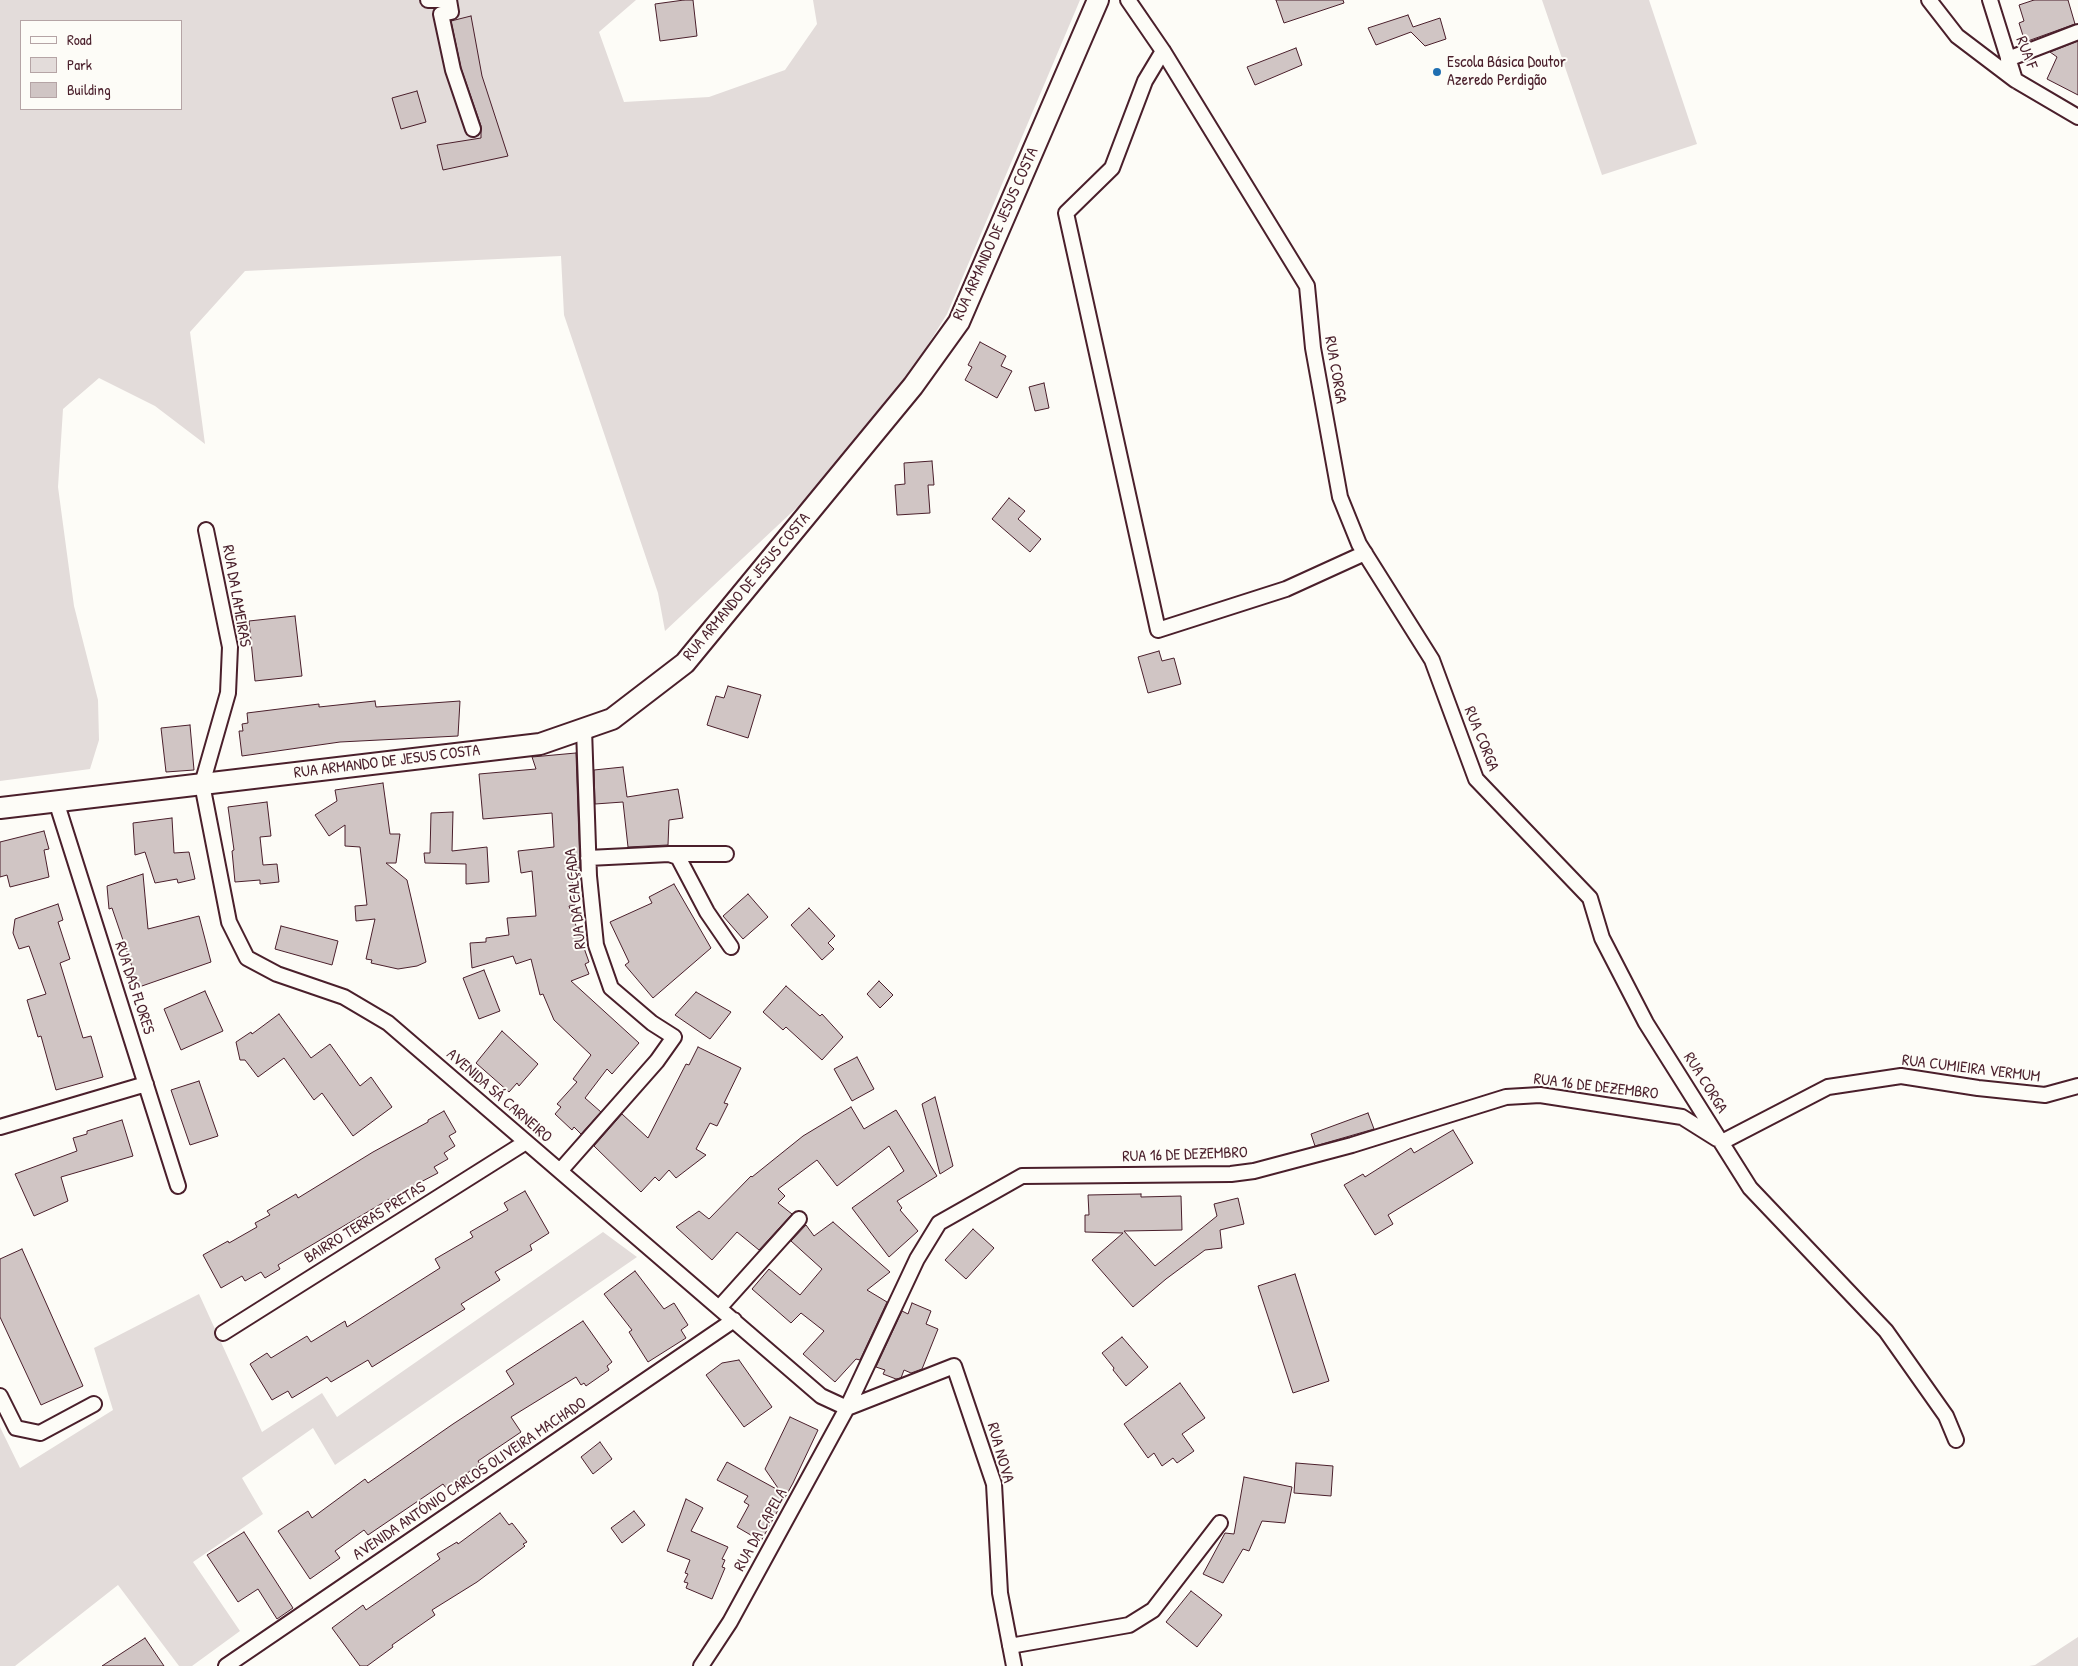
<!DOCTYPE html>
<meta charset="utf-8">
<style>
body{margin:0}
#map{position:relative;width:2078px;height:1666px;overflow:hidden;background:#fdfcf7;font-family:"Patrick Hand",sans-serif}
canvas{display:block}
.legend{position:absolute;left:20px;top:20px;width:162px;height:90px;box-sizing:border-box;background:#fdfcf7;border:1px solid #b5a4a5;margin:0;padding:6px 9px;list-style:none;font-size:15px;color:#4a1f2b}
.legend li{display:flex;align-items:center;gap:10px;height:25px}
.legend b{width:25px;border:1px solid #b5a4a5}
</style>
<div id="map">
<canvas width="2078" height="1666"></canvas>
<ul class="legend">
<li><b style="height:6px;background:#fdfcf7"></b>Road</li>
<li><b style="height:14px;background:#e3dcda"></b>Park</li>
<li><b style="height:14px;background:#d0c5c4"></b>Building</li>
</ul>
</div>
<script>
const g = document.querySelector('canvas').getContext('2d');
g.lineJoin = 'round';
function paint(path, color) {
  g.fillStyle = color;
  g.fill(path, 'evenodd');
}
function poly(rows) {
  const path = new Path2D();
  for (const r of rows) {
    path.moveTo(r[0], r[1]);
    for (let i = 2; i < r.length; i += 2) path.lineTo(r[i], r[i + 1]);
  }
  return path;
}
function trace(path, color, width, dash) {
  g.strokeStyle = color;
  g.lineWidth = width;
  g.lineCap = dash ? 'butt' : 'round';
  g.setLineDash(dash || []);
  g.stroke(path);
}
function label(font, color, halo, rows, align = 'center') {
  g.font = font + ' "Patrick Hand",sans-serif';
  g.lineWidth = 4;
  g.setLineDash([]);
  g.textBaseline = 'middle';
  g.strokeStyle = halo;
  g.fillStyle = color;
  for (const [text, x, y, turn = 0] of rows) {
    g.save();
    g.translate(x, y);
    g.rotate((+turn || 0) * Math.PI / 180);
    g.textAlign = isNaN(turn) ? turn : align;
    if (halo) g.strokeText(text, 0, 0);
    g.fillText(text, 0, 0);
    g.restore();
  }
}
const green = poly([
 [0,0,636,0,599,32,624,102,709,97,785,70,817,24,813,0,1080,0,947,314,869,440,665,631,658,593,564,315,561,256,245,271,190,332,205,444,155,406,99,378,63,409,58,487,74,606,98,700,99,740,90,769,0,781],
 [21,21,181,21,181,109,21,109],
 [1542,0,1649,0,1697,144,1602,175],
 [603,1232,637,1257,335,1465,313,1428,242,1478,263,1514,193,1562,240,1631,192,1666,179,1666,118,1585,15,1666,0,1666,0,1427,20,1468,113,1410,94,1348,199,1294,262,1432,322,1393,337,1417],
 [2078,1637,2078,1666,2029,1666,2035,1665]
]);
const building = poly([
 [684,0,693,0,697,36,660,41,655,4,684,0],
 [1276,0,1343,0,1344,3,1284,23,1276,0],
 [2034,0,2068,0,2075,24,2025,42,2019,23,2024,21,2019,5,2034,0],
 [1408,15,1413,27,1440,18,1446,39,1425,46,1411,32,1376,45,1368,28,1408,15],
 [471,16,482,76,508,156,443,170,437,145,481,138,481,126,461,68,451,21,471,16],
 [2078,41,2078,95,2047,79,2057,57,2050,52,2078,41],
 [1296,48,1302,65,1255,85,1247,67,1296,48],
 [417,91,426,122,401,129,392,98,417,91],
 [980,342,1006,356,1001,366,1012,371,997,398,965,380,972,367,968,365,980,342],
 [1044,383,1049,408,1035,411,1029,387,1044,383],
 [932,461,934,485,928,485,930,513,897,515,895,485,905,484,904,463,932,461],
 [1009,498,1025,511,1018,519,1041,539,1030,552,992,519,1009,498],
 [295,616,302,676,255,681,249,621,295,616],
 [1159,651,1162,661,1174,658,1181,684,1148,693,1138,657,1159,651],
 [728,686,761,695,748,738,707,725,716,696,724,698,728,686],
 [375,701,376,707,460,701,458,736,340,742,242,756,239,731,243,731,242,724,248,723,247,713,319,704,319,707,375,701],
 [190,725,194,770,166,772,161,728,190,725],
 [576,753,580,868,571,869,575,905,569,906,589,962,585,964,589,974,571,981,639,1043,612,1074,607,1069,585,1098,601,1112,581,1134,574,1127,572,1130,555,1114,561,1107,557,1104,577,1082,573,1079,591,1055,554,1020,543,994,540,995,531,959,516,964,513,956,472,968,470,943,486,942,486,938,509,935,507,918,536,916,532,871,521,873,518,851,554,847,552,813,483,819,479,774,536,769,532,757,576,753],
 [623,767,627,797,678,789,683,818,669,820,668,845,628,847,623,802,595,804,594,770,623,767],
 [383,783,390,834,400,834,396,863,386,863,407,880,426,962,417,966,398,969,371,963,372,960,366,959,375,919,356,921,355,906,367,905,360,847,345,846,345,825,329,836,315,815,337,801,335,790,383,783],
 [267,802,271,836,260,837,263,865,277,864,279,882,260,884,260,880,235,882,232,851,234,850,228,807,267,802],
 [453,812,452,851,487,847,489,882,466,884,466,864,425,863,424,853,430,853,431,813,453,812],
 [172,818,174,853,189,852,195,879,178,883,177,879,155,883,145,852,135,855,133,823,172,818],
 [44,831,49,849,44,850,49,877,10,887,7,875,0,877,0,842,44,831],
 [143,874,148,929,199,916,211,962,139,987,112,908,109,909,107,886,143,874],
 [674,884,711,948,653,998,625,965,629,962,610,922,652,903,649,897,674,884],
 [748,894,768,917,743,939,723,916,748,894],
 [58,904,63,920,58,922,70,959,60,963,83,1038,91,1036,103,1077,56,1090,41,1036,38,1037,27,1000,46,994,29,946,19,949,13,933,15,919,58,904],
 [809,908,835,936,828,943,834,949,822,960,791,925,809,908],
 [281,926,338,941,332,965,275,949,281,926],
 [484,970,500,1011,479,1019,463,978,484,970],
 [879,981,893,995,880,1008,867,994,879,981],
 [786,986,820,1016,822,1014,843,1037,822,1060,786,1027,783,1030,763,1012,786,986],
 [205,991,223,1031,181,1050,164,1009,205,991],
 [696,992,731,1012,710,1039,675,1015,696,992],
 [279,1014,311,1058,330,1044,360,1086,371,1077,392,1107,353,1136,322,1093,314,1100,284,1058,258,1077,245,1060,240,1060,236,1042,251,1032,252,1034,279,1014],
 [502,1031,538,1064,519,1086,517,1083,509,1092,476,1063,502,1031],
 [698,1047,741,1068,724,1103,728,1104,717,1126,710,1123,696,1149,706,1155,676,1178,669,1170,659,1181,655,1177,641,1192,594,1146,622,1114,648,1138,686,1064,689,1065,698,1047],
 [857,1057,874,1089,852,1101,834,1069,857,1057],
 [199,1081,218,1136,190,1145,171,1090,199,1081],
 [935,1097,953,1166,940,1174,922,1104,935,1097],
 [851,1107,864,1129,896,1110,937,1176,897,1201,902,1208,900,1210,918,1231,889,1257,852,1208,904,1171,889,1146,837,1186,817,1160,778,1189,785,1196,778,1203,792,1214,759,1250,737,1232,712,1260,676,1227,699,1211,709,1219,751,1176,752,1177,803,1136,851,1107],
 [444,1111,456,1132,449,1136,455,1146,444,1153,448,1159,434,1167,438,1173,396,1195,278,1265,280,1269,265,1278,261,1272,245,1281,242,1276,221,1288,203,1255,228,1241,229,1243,257,1227,255,1223,270,1215,267,1211,296,1194,298,1198,373,1152,428,1122,428,1120,444,1111],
 [1368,1113,1374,1129,1315,1146,1311,1134,1368,1113],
 [122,1120,133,1156,61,1177,68,1201,34,1216,15,1174,77,1151,73,1138,87,1134,87,1131,122,1120],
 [1453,1130,1473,1163,1388,1215,1393,1224,1375,1235,1344,1185,1363,1174,1365,1177,1411,1148,1414,1153,1453,1130],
 [525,1191,549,1233,530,1245,532,1250,495,1272,500,1280,461,1304,465,1309,372,1367,368,1360,331,1382,327,1377,292,1398,288,1391,272,1400,250,1364,267,1353,271,1358,307,1336,311,1342,345,1321,347,1327,440,1268,435,1259,473,1237,470,1232,508,1210,504,1203,525,1191],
 [1141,1194,1141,1197,1181,1196,1182,1230,1124,1231,1155,1266,1217,1216,1214,1204,1238,1198,1244,1224,1220,1230,1222,1248,1205,1250,1166,1279,1133,1307,1092,1260,1123,1233,1085,1232,1085,1215,1089,1215,1088,1195,1141,1194],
 [833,1222,890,1272,867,1290,887,1302,860,1360,856,1359,835,1382,803,1354,824,1331,801,1313,791,1323,752,1289,769,1269,800,1295,822,1269,791,1241,806,1225,814,1236,833,1222],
 [973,1229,994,1248,966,1279,945,1260,973,1229],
 [22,1249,83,1386,41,1405,0,1317,0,1259,22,1249],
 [635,1271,664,1309,674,1303,688,1325,681,1330,686,1338,648,1362,629,1332,632,1330,604,1294,635,1271],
 [1295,1274,1329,1381,1293,1393,1258,1286,1295,1274],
 [912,1303,931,1311,926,1324,938,1329,922,1369,911,1373,904,1370,901,1378,896,1379,883,1374,885,1370,876,1367,902,1311,908,1314,912,1303],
 [583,1321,612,1362,607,1366,609,1370,586,1386,584,1383,581,1385,576,1377,511,1417,521,1432,478,1461,480,1464,446,1488,443,1484,368,1535,364,1530,335,1551,340,1558,310,1579,278,1531,308,1511,312,1518,365,1479,368,1483,453,1424,514,1384,506,1371,583,1321],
 [1122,1337,1148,1367,1126,1386,1113,1370,1114,1368,1102,1353,1122,1337],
 [739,1360,772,1407,744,1427,706,1375,722,1363,739,1360],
 [1180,1383,1205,1418,1182,1434,1194,1451,1177,1463,1173,1458,1162,1466,1154,1453,1148,1458,1124,1424,1180,1383],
 [790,1417,818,1430,793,1483,761,1541,737,1527,749,1505,744,1502,748,1496,717,1480,727,1462,780,1491,765,1469,790,1417],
 [600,1442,612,1459,593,1474,581,1457,600,1442],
 [1296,1463,1333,1466,1331,1496,1294,1493,1296,1463],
 [1244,1477,1292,1487,1285,1523,1262,1521,1249,1551,1243,1549,1223,1583,1203,1574,1225,1533,1234,1534,1244,1477],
 [686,1499,703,1508,691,1531,728,1547,722,1559,725,1560,722,1567,725,1568,712,1599,686,1588,688,1583,684,1582,688,1574,685,1573,690,1560,667,1551,686,1499],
 [634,1511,645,1525,622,1543,611,1528,634,1511],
 [500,1513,509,1525,512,1523,527,1542,523,1544,525,1546,477,1582,432,1610,435,1615,392,1645,393,1647,367,1666,360,1666,332,1628,363,1605,366,1610,440,1559,437,1554,457,1542,458,1544,500,1513],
 [244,1532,293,1608,277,1619,258,1589,238,1602,207,1555,244,1532],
 [1191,1591,1222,1615,1197,1647,1166,1622,1191,1591],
 [145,1638,164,1666,102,1666,145,1638]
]);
const street = poly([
 [428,0,441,0],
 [449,0,451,12,441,14,453,70,473,129],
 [1128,0,1163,51,1307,286,1313,348,1340,497,1359,544,1432,660,1476,779,1590,898,1602,938,1646,1023,1750,1188,1886,1331,1946,1416,1956,1440],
 [1929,0,1957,36,2015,80],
 [1990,0,2015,80,2078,117],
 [1163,51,1145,81,1112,168,1066,213,1158,630,1286,589,1365,553],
 [2008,59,2078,32],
 [206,530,230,647,228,693,202,784,229,922,247,958,277,974,344,997,388,1023,821,1396,847,1408],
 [56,801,178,1186],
 [669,854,726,854],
 [588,858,669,854,678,857,707,912,731,947],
 [0,1127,146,1084],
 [1722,1142,1828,1087,1901,1076,1978,1088,2045,1095,2078,1086],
 [560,1171,657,1061,674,1037,652,1023,611,988,596,945,589,876,584,729],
 [719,1308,799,1219],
 [223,1333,526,1142],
 [0,1396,16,1428,40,1433,94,1404],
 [847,1408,954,1366,994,1484,1000,1593,1014,1666],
 [1010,1646,1129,1625,1153,1610,1220,1523],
 [226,1666,734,1320],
 [701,1666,730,1622,847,1408,917,1259,939,1223,1022,1176,1231,1174,1254,1171,1352,1145,1506,1097,1540,1095,1682,1117,1717,1139]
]);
const secondary = poly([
 [0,808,540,744,612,719,685,663,913,386,959,322,1098,0]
]);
const markers = [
 [1437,72,5,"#1f6fb2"]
];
const streetNames = [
 ["RUA F",2026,53,69],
 ["RUA ARMANDO DE JESUS COSTA",996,234,-66],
 ["RUA CORGA",1335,370,80],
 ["RUA ARMANDO DE JESUS COSTA",747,587,-50],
 ["RUA DA LAMEIRAS",236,596,80],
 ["RUA CORGA",1481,739,68],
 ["RUA ARMANDO DE JESUS COSTA",387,762,-7],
 ["RUA DA CALÇADA",576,899,-96],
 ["RUA DAS FLORES",134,988,72],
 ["RUA CUMIEIRA VERMUM",1971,1069,7],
 ["RUA CORGA",1705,1083,58],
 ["RUA 16 DE DEZEMBRO",1596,1087,7],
 ["AVENIDA SÁ CARNEIRO",499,1096,41],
 ["RUA 16 DE DEZEMBRO",1185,1155,-2],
 ["BAIRRO TERRAS PRETAS",365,1223,-32],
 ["RUA NOVA",1000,1453,74],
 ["AVENIDA ANTÓNIO CARLOS OLIVEIRA MACHADO",470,1479,-34],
 ["RUA DA CAPELA",761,1530,-61]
];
const poiNames = [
 ["Escola Básica Doutor",1447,63],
 ["Azeredo Perdigão",1447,81]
];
paint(green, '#e3dcda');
paint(building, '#d0c5c4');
trace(building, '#4a1f2b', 1);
trace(street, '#4a1f2b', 18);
trace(secondary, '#4a1f2b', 24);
trace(street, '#fdfcf7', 14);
trace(secondary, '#fdfcf7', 20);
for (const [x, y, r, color] of markers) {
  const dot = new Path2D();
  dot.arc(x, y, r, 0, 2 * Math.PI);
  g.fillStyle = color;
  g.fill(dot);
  trace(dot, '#fdfcf7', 2);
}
label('16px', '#4a1f2b', '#fdfcf7', streetNames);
label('16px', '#4a1f2b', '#fdfcf7', poiNames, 'left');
</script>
